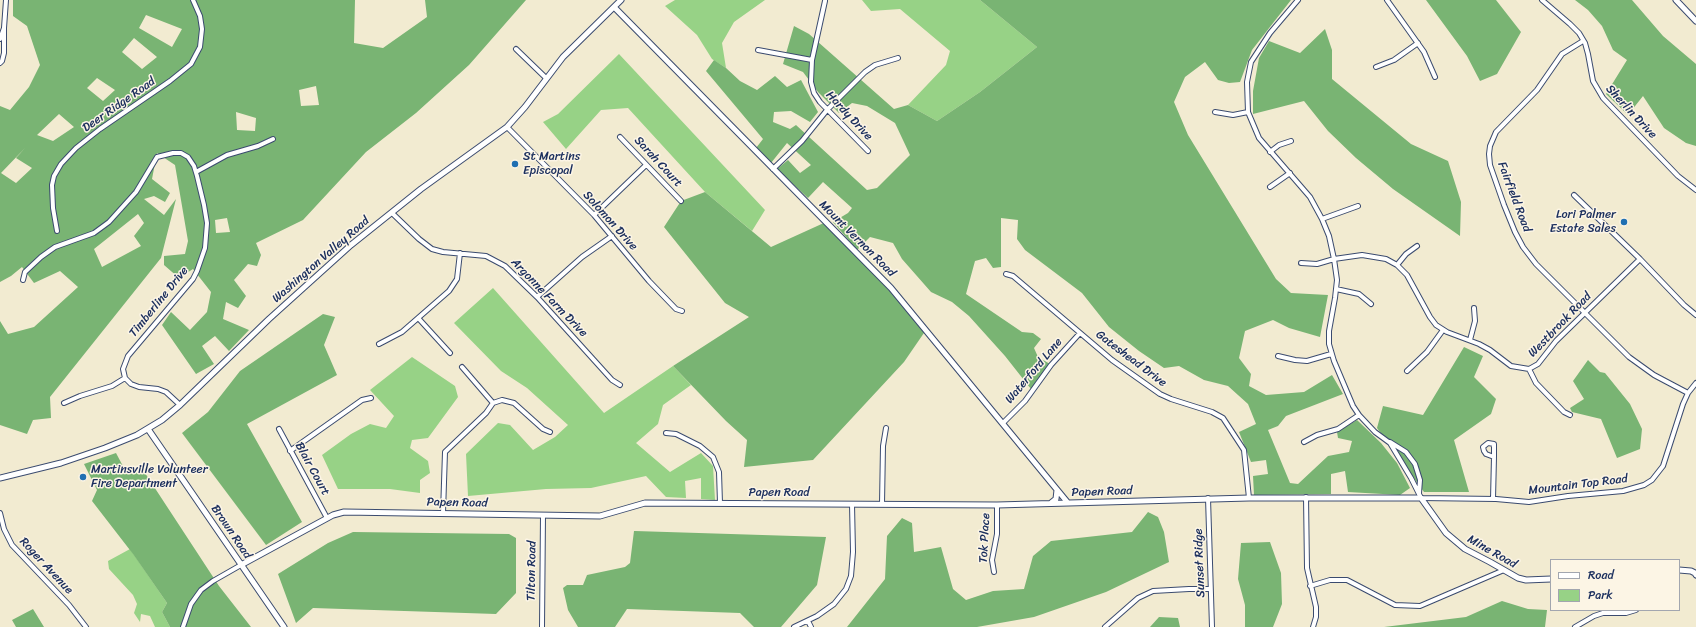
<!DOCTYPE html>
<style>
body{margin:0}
#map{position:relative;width:1696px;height:627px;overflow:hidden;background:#f2ebd1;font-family:Sriracha,sans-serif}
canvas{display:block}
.legend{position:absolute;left:1550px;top:559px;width:130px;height:52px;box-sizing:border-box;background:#fcf5e5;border:1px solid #a2a6af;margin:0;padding:5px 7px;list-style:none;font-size:12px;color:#1b2f5e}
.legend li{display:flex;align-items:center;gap:8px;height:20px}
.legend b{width:20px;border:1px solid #a2a6af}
</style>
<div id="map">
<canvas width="1696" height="627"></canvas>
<ul class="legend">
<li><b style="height:5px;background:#fff"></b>Road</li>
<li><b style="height:11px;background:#97d286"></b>Park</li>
</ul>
</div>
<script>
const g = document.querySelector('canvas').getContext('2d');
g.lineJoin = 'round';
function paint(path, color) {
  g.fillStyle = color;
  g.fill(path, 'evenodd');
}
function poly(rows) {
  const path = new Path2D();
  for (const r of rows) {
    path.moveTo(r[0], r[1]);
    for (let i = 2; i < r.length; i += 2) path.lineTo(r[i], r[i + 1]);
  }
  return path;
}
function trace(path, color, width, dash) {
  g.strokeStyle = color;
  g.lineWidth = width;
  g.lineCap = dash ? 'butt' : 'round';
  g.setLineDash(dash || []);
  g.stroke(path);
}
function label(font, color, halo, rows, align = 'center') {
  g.font = font + ' Sriracha,sans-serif';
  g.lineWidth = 3;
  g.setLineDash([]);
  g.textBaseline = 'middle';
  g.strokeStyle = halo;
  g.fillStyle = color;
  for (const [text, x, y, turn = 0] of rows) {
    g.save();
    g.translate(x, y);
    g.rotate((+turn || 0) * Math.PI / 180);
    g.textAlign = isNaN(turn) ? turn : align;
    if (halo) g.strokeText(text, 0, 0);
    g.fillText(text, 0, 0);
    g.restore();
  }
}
const green = poly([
 [675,0,765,0,734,22,722,43,726,68,712,59,697,35,665,6],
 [862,0,980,0,1037,47,980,92,937,121,908,105,946,65,950,51,900,9,871,11],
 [619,54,765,210,752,231,705,192,628,108,601,110,566,149,543,122,558,114],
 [493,288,604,413,673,366,691,385,663,405,658,424,636,443,670,472,701,453,713,466,715,500,701,499,701,478,685,481,686,498,666,497,646,476,591,488,546,489,468,496,466,454,498,423,510,425,533,450,555,437,568,425,527,388,501,371,454,323],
 [412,357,455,386,458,397,428,438,412,440,410,448,428,461,430,473,420,480,420,493,390,489,338,489,322,455,351,434,370,424,386,428,394,416,370,390],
 [130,549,167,603,162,612,170,627,155,627,150,616,141,614,140,622,134,613,137,604,133,595,109,569,108,561]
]);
const forest = poly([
 [13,0,355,0,354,43,383,48,427,17,425,0,526,0,469,65,416,113,366,152,303,220,256,243,261,255,257,266,248,264,234,280,246,296,238,308,226,302,223,319,249,330,229,351,215,336,202,346,214,364,196,374,162,325,171,312,190,330,207,312,211,292,193,269,179,278,164,265,164,256,185,254,188,241,175,165,157,153,152,179,170,193,165,202,154,196,144,199,164,215,176,199,161,258,50,397,51,418,33,420,27,434,0,425,0,321,8,334,34,327,78,287,60,271,34,283,22,267,11,276,0,282,0,106,10,110,29,87,40,65,27,26,13,16],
 [146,15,182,29,172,47,139,28],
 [134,38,157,57,142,69,122,52],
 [97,78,115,90,103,101,87,88],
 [316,86,319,105,301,106,299,90],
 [236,112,256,118,255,131,237,130],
 [59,114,74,127,53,141,37,135],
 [25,148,16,158,32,168,16,183,1,173],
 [138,214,144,223,134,236,141,246,102,267,94,249],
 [227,218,230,232,216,233,215,220],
 [980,0,1291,0,1252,50,1240,82,1229,83,1218,80,1205,62,1185,77,1174,102,1188,135,1276,279,1291,293,1328,295,1320,337,1289,328,1273,320,1245,331,1239,358,1251,374,1249,386,1266,395,1304,392,1332,375,1343,394,1286,416,1278,426,1268,430,1290,483,1298,484,1328,456,1349,452,1352,441,1338,438,1337,432,1357,420,1381,443,1397,463,1410,488,1400,495,1348,492,1345,471,1331,474,1331,494,1254,495,1253,476,1268,474,1266,460,1251,462,1239,432,1256,424,1248,404,1228,386,1204,380,1179,366,1164,368,1139,351,1109,327,1082,293,1025,250,1017,239,1018,220,1001,218,1001,267,993,268,986,258,975,261,966,294,1022,332,1033,333,1041,339,1034,348,1038,357,1050,364,1031,389,1005,356,969,316,952,302,931,292,902,259,893,243,870,237,857,250,833,222,848,213,852,208,823,182,808,198,777,169,788,160,800,173,811,165,787,143,771,163,756,148,763,139,706,71,714,60,726,68,740,81,757,90,775,76,787,87,801,80,818,112,810,122,791,111,774,112,773,122,790,129,796,125,867,190,877,188,910,155,895,123,867,106,852,103,839,113,818,92,803,72,783,64,794,26,809,34,894,109,908,105,937,121,980,92,1037,47],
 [1426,0,1496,0,1521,32,1497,74,1480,81,1467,56],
 [1575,0,1632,0,1663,36,1696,64,1696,146,1686,143,1664,128,1643,96,1628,115,1606,94,1627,60,1613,50,1602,26,1588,10],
 [1325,29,1332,50,1332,79,1411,144,1448,161,1461,202,1460,236,1393,189,1356,158,1328,131,1304,101,1253,114,1253,91,1259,58,1269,41,1300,53],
 [705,192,771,247,826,222,891,288,926,330,904,362,813,460,744,467,747,440,726,421,673,366,749,317,725,303,664,227,681,201],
 [323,314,335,317,324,345,337,375,247,424,302,522,266,545,182,433,208,412,240,371],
 [1464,347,1483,356,1474,377,1496,399,1491,414,1454,440,1469,492,1424,492,1377,428,1383,406,1423,415],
 [1588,360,1600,372,1605,373,1630,404,1642,429,1640,449,1617,458,1601,419,1572,412,1570,408,1584,399,1573,381],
 [116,453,125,470,145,473,219,586,251,627,170,627,162,612,167,603,133,554,92,501,97,490,84,464],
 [1148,512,1158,517,1164,532,1169,562,1106,592,1034,617,977,627,847,627,885,579,887,536,902,518,912,523,914,552,941,547,953,589,966,600,993,591,1024,589,1033,556,1051,541,1132,532],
 [634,531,635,531,826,537,817,585,781,627,754,627,740,613,627,609,615,627,578,627,568,610,563,588,567,585,583,585,587,575,625,567,630,563],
 [353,532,509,534,516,538,516,593,496,614,313,608,296,623,278,574,328,543],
 [1270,542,1281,573,1282,604,1273,627,1245,627,1245,605,1238,579,1241,543],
 [1502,601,1528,609,1547,610,1545,627,1384,627,1466,617],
 [33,609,44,627,16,627,12,620],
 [1159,617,1178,618,1180,627,1150,627]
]);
const minor = poly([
 [1298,0,1270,33,1251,62,1247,82,1248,112,1259,138,1310,197,1322,219,1329,236,1334,259,1337,280,1335,298,1329,331,1329,344,1334,361,1353,406,1359,415,1375,432,1390,443,1411,478,1421,498,1496,499,1529,502,1568,496,1623,491,1644,485,1652,480,1663,466,1683,404,1688,393,1696,383],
 [1387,0,1424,52,1435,77],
 [1542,0,1570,24,1579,33,1585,43,1588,54,1593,81,1603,98,1678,176,1696,190],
 [825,1,812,60,811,82,814,93,820,102,868,151],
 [4,28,6,0],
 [0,39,4,28,4,53,2,61,0,63],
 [1583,41,1562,54,1537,90,1496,132,1490,146,1489,154,1490,165,1504,205,1515,232,1523,247,1536,264,1629,357,1654,375,1688,393],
 [516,49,546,78],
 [758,50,812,60],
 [1376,67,1394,60,1418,43],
 [1215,112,1233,115,1248,112],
 [507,127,594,215,649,281,676,309,682,311],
 [620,137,681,201],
 [1270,152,1279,145,1291,141],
 [773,169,802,141,827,110,865,72,875,65,898,58],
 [196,172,227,155,258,146,273,139],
 [1270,187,1290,173],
 [1574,195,1640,259,1684,305,1696,315],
 [392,213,419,239,432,249,443,252,486,256,505,266,537,297,612,380,620,385],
 [594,215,646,165],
 [1322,219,1358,206],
 [57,231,53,208,52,185,54,176,61,164,76,148,100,129,170,81,191,64,200,47,202,29,200,16,193,0],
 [1301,263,1317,264,1334,259,1362,255,1386,259,1397,265,1407,275,1430,317,1436,325,1447,332,1479,344,1490,350,1511,366,1529,369,1538,364,1556,341,1640,259],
 [1397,265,1406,254,1417,246],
 [1006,274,1013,276,1112,360,1160,394,1171,399,1212,412,1223,418,1244,450,1249,498],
 [23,280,25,272,41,257,55,247,94,233,109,222,136,192,157,157,173,153,181,153,188,157,194,166,197,176,204,205,207,223,205,248,197,271,193,279,128,356,123,369,125,378,131,384,139,387,158,389,166,392,180,405],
 [1336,289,1359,294,1371,304],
 [537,297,582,257,612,236],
 [419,319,450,353],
 [1470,340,1475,321,1474,308],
 [379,344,402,332,449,291,457,279,460,253],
 [1278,356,1295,360,1307,361,1331,354],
 [1529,369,1536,383,1564,412,1570,415],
 [1407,371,1427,352,1443,330],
 [64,403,80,396,112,386,125,378],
 [493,403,502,400,514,403,543,429,550,432],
 [1003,423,1025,401,1051,365,1080,333],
 [279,429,327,518],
 [666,433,676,434,700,446,713,457,719,472,720,503],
 [1304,442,1317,435,1338,429,1359,415],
 [1390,442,1406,452,1415,464,1420,480,1419,493],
 [290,451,362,400,371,398],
 [1306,497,1307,568,1316,607,1316,617,1313,627],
 [1208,498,1212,627],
 [1493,499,1494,457,1494,444,1488,443,1483,447,1484,451,1486,454,1494,457],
 [882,504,883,446,886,428],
 [0,513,4,529,12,545,69,605,86,627],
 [443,513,445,452,486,413,493,403,462,367],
 [994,572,992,560,997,534,997,505],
 [1310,586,1330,580,1347,580,1395,605,1420,606,1504,570],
 [808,621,811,627],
 [183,627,191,604,201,590,213,581,241,565],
 [542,627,543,515],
 [794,627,817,616,834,604,846,589,851,576,853,552,852,504],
 [1105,627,1138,598,1153,591,1189,589,1210,589],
 [1575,627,1594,616,1603,613,1626,613,1636,610]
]);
const tertiary = poly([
 [1676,0,1696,21],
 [614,7,891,288,1068,503],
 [148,429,284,627],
 [0,478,61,463,105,448,137,435,162,420,180,405,269,319,351,245,421,189,507,127,525,107,563,57,621,0],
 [1051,503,1056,499,1057,490],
 [241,565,333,515,344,512,600,516,645,503,997,505,1249,498,1421,498,1446,533,1465,549,1490,562,1518,578,1526,580,1551,579],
 [1679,570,1691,571,1695,573,1696,575]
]);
const markers = [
 [515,164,4,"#1f6fb2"],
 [1624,222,4,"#1f6fb2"],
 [83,477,4,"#1f6fb2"]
];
const streetNames = [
 ["Deer Ridge Road",119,105,-35],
 ["Sherlin Drive",1631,112,47],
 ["Hardy Drive",849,116,47],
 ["Sarah Court",658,162,47],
 ["Fairfield Road",1514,197,69],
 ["Solomon Drive",610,221,48],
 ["Mount Vernon Road",857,239,45],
 ["Washington Valley Road",321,260,-41],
 ["Argonne Farm Drive",549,298,46],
 ["Timberline Drive",159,302,-51],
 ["Westbrook Road",1560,325,-46],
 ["Gateshead Drive",1131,359,37],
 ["Waterford Lane",1034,371,-50],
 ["Blair Court",312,469,61],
 ["Mountain Top Road",1578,485,-7],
 ["Papen Road",1102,492,-2],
 ["Papen Road",779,493],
 ["Papen Road",457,503,1],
 ["Brown Road",231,532,56],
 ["Tok Place",985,538,-87],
 ["Mine Road",1492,552,30],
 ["Sunset Ridge",1200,563,-92],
 ["Roger Avenue",46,566,47],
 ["Tilton Road",532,571,-89]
];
const poiNames = [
 ["St Martins",523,157],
 ["Episcopal",523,171],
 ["Lori Palmer",1616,215,"right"],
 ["Estate Sales",1616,229,"right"],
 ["Martinsville Volunteer",91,470],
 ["Fire Department",91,484]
];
paint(green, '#97d286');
paint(forest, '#79b473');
trace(minor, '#3b4b6f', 6);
trace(tertiary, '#3b4b6f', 7);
trace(minor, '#fff', 4);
trace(tertiary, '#fff', 5);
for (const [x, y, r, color] of markers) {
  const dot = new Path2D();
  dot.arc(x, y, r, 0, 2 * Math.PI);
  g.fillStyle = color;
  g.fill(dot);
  trace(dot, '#fcf5e5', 1.5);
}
label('12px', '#1b2f5e', '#fcf5e5', streetNames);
label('12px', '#1b2f5e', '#fcf5e5', poiNames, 'left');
</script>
